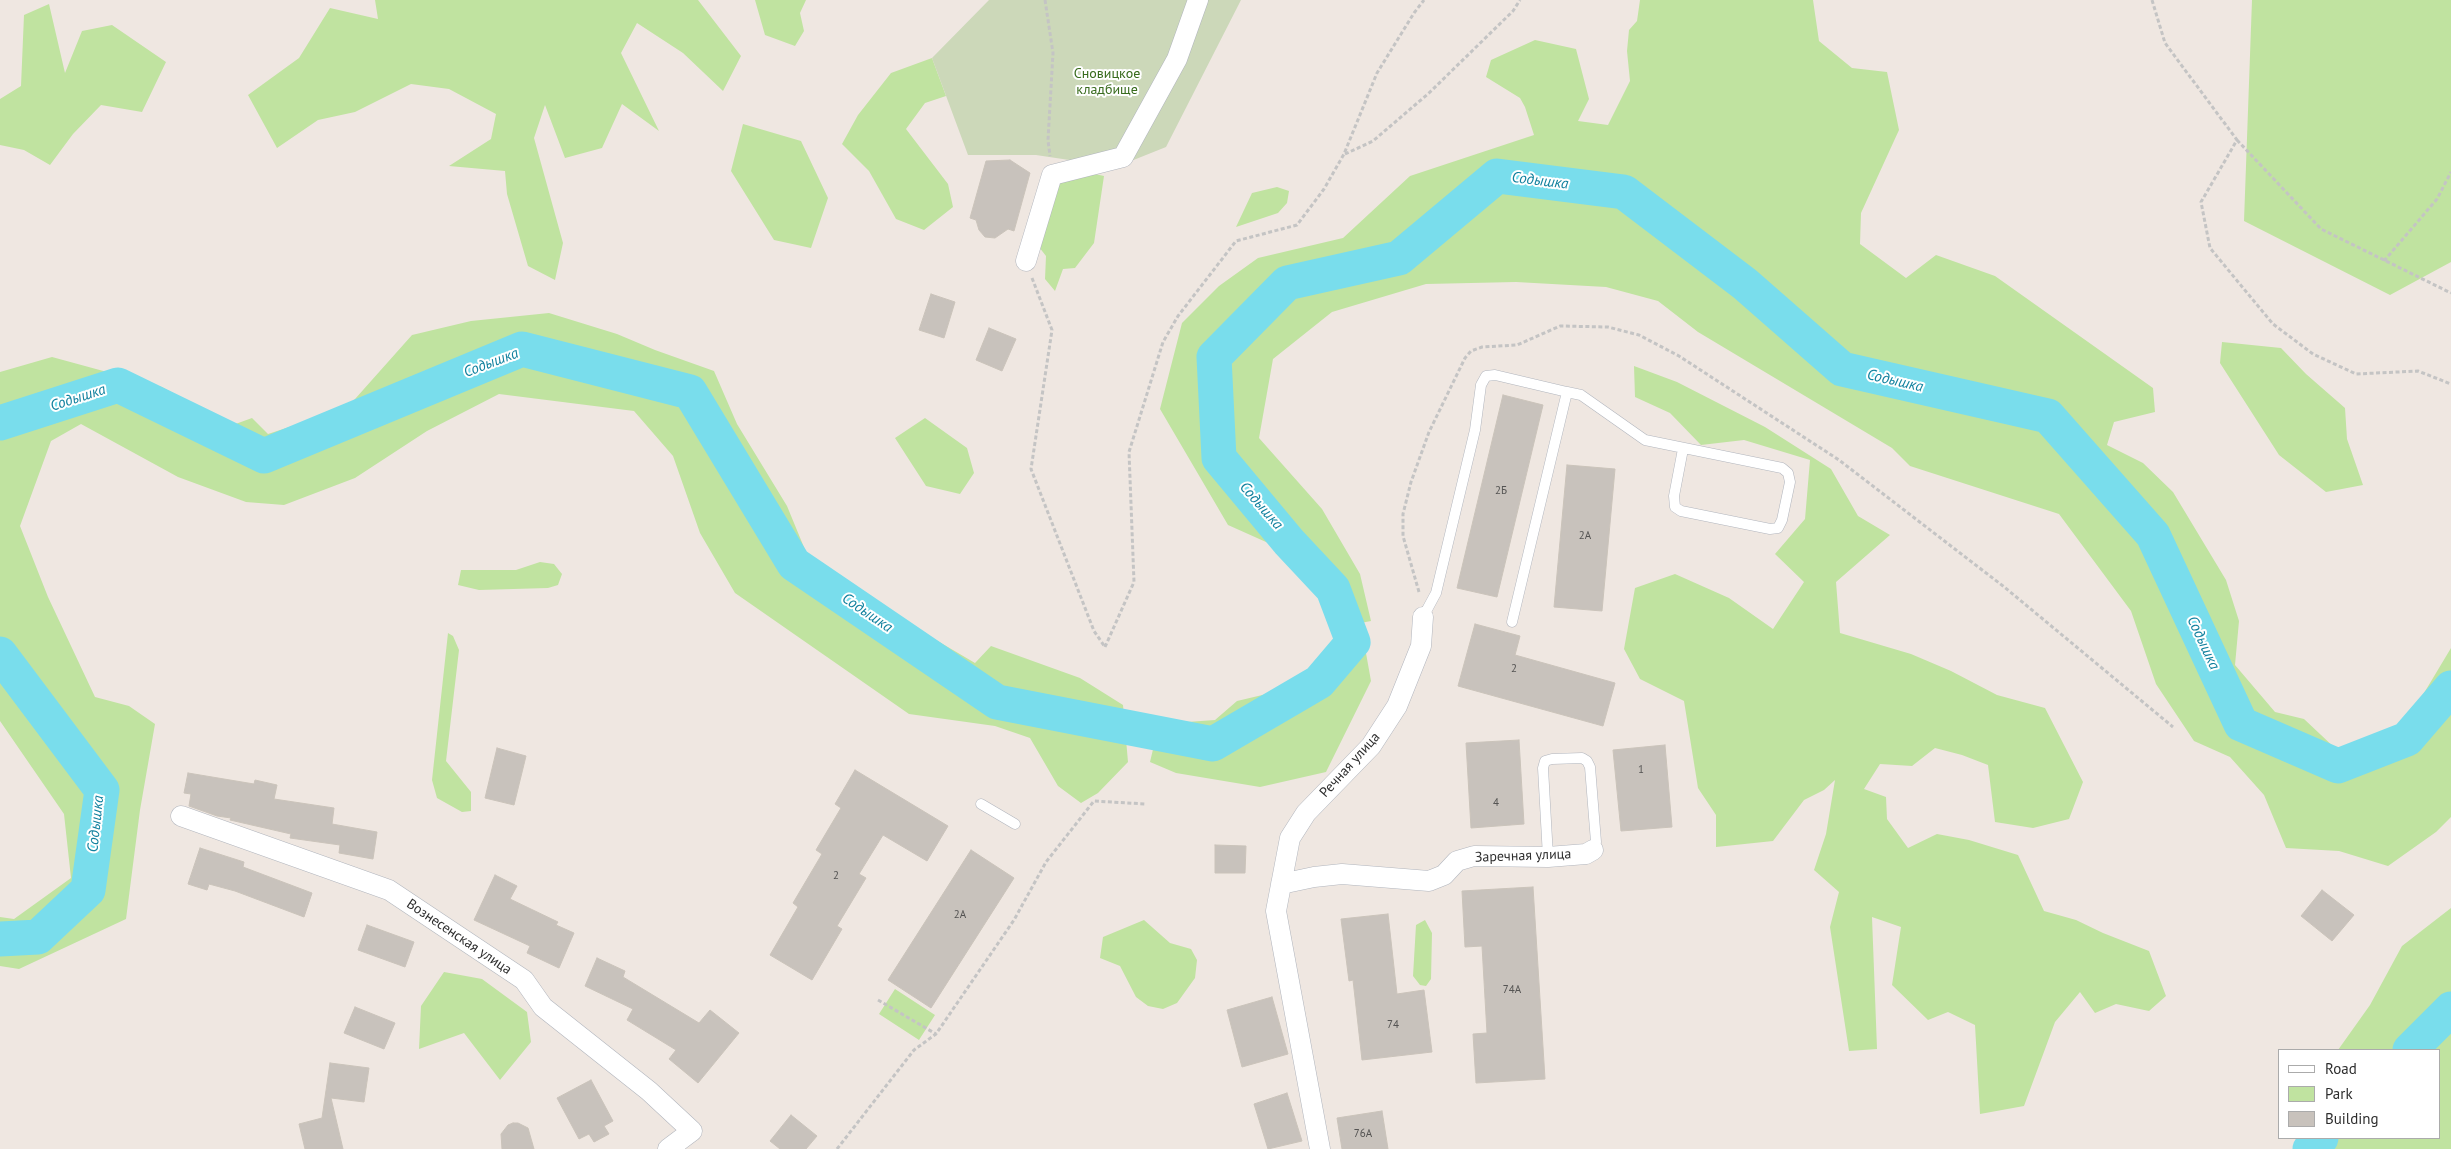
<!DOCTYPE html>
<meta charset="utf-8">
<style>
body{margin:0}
#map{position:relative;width:2451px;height:1149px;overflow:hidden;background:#efe7e1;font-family:"PT Sans",sans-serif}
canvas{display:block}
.legend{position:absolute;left:2278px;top:1049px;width:162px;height:90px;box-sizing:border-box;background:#fff;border:1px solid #ababab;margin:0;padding:6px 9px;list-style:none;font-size:15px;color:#2e2e2e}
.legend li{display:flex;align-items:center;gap:10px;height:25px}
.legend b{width:25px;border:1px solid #ababab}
</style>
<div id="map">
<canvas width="2451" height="1149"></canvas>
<ul class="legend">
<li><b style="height:6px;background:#fff"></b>Road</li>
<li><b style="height:14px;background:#c0e3a0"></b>Park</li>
<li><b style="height:14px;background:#c8c2bc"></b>Building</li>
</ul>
</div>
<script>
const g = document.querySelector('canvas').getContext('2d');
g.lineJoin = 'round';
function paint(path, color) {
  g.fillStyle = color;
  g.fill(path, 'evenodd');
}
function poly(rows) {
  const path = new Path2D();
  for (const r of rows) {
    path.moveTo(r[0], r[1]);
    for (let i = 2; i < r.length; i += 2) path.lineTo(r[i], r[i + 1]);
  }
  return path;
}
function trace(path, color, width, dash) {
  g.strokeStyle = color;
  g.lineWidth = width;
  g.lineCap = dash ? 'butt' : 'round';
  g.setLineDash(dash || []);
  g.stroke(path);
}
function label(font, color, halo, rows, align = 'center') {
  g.font = font + ' "PT Sans",sans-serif';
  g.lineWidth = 4;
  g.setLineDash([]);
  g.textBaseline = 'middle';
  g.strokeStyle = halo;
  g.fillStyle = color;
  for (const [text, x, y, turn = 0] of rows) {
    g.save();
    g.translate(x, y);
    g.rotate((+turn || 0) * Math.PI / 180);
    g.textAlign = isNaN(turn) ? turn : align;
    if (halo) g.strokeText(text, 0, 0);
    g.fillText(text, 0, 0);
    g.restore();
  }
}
const green = poly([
 [375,0,698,0,741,56,723,91,683,53,637,23,621,53,659,131,622,104,602,148,565,158,545,105,534,138,563,243,555,280,528,266,507,194,505,171,449,166,491,139,496,114,449,89,411,84,355,112,318,120,277,148,248,95,299,58,330,8,378,19],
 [755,0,806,0,800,13,804,31,795,46,765,35],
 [1640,0,1813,0,1819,41,1852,68,1887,72,1899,130,1861,213,1860,244,1906,278,1936,255,1995,276,2153,388,2155,412,2114,422,2107,445,2143,463,2173,492,2226,580,2239,621,2235,665,2275,712,2304,719,2337,750,2338,766,2407,739,2421,698,2451,648,2451,817,2436,832,2388,866,2339,851,2286,848,2264,795,2230,757,2194,741,2156,684,2131,611,2059,514,1910,466,1892,448,1698,332,1658,301,1606,287,1516,282,1426,284,1332,312,1273,359,1259,438,1322,509,1360,574,1371,621,1355,624,1342,576,1228,525,1160,409,1182,323,1219,286,1258,258,1343,238,1410,176,1534,135,1525,107,1520,98,1486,77,1491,60,1535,40,1576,49,1589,99,1578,121,1608,125,1630,81,1627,51,1629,30,1637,21],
 [2252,0,2451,0,2451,262,2390,295,2244,221],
 [49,4,65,73,82,31,112,25,166,62,142,112,101,105,73,134,50,165,24,150,0,145,0,99,21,86,24,15],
 [932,58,946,96,925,103,906,129,948,184,953,207,924,230,896,219,869,171,842,144,858,115,891,73],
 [743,124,801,141,828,198,811,248,774,240,731,171],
 [1077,170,1104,176,1094,243,1075,268,1063,269,1055,291,1045,279,1046,256,1039,247,1051,182],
 [1277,187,1289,191,1287,203,1278,213,1236,227,1252,193],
 [549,313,617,334,655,350,714,371,737,424,787,506,808,557,897,617,975,663,991,646,1080,678,1123,705,1128,762,1098,793,1081,803,1058,786,1030,738,995,726,909,714,735,593,700,533,673,456,634,411,499,394,427,431,355,478,284,505,246,502,178,477,81,424,51,441,20,526,48,597,95,697,129,706,155,724,140,810,126,919,19,969,0,966,0,917,14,919,71,878,64,814,0,721,0,372,52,357,162,387,230,426,252,418,268,434,347,408,412,335,471,321],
 [2222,342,2281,348,2306,374,2345,408,2347,439,2363,485,2326,492,2279,455,2220,363],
 [1634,366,1677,382,1765,427,1831,469,1858,516,1890,535,1836,582,1840,633,1911,654,1951,671,1997,695,2045,708,2083,782,2069,819,2033,828,1995,822,1988,765,1962,755,1935,748,1912,766,1880,764,1864,789,1886,797,1887,819,1908,848,1937,834,1969,840,2018,855,2044,911,2076,920,2103,933,2149,951,2166,996,2149,1011,2116,1004,2095,1013,2080,992,2055,1022,2024,1106,1980,1114,1975,1025,1948,1012,1928,1020,1892,985,1901,927,1872,917,1877,1049,1849,1051,1830,927,1839,892,1814,870,1826,834,1835,780,1824,790,1804,800,1773,841,1716,847,1716,815,1698,788,1684,701,1640,679,1624,649,1635,588,1675,574,1729,598,1773,629,1804,582,1775,554,1805,519,1810,460,1744,440,1701,445,1670,413,1635,397],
 [925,418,967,448,974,473,960,494,926,486,895,438],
 [540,562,554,564,562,574,558,585,548,588,479,590,458,585,461,570,516,570],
 [448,633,453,636,459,650,446,761,471,792,471,811,462,812,437,798,432,780],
 [1364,642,1371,681,1326,772,1260,787,1176,773,1150,762,1159,724,1215,720,1237,701,1275,692],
 [2451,908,2451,1149,2296,1149,2299,1138,2440,1138,2440,1050,2338,1050,2370,1005,2402,946],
 [1144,920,1170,943,1191,949,1197,960,1195,978,1177,1003,1163,1009,1148,1006,1136,997,1120,966,1100,958,1103,937],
 [1425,920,1432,933,1431,979,1426,986,1420,985,1413,976,1416,925],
 [444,972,482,979,527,1012,531,1042,500,1080,464,1033,419,1049,421,1006],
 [895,989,935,1015,919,1040,879,1014]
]);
const cemetery = poly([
 [989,0,1241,0,1166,147,1116,167,1036,155,968,155,932,58]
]);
const river = poly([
 [0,423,118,385,264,456,522,349,690,392,794,564,997,702,1213,744,1319,682,1353,642,1333,589,1289,542,1219,458,1214,357,1287,283,1399,258,1497,176,1624,192,1745,284,1842,369,2048,416,2153,535,2241,724,2338,766,2407,739,2451,688],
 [0,654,102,790,88,890,38,937,0,939],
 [2410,1050,2451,1009],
 [2310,1149,2321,1138]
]);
const building = poly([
 [1010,160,1030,173,1014,231,1008,229,995,238,985,237,979,230,976,220,970,218,986,161,1010,160],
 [931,294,955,302,944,338,919,330,931,294],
 [989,328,1016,339,1002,371,976,360,989,328],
 [1503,395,1543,405,1497,597,1457,588,1503,395],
 [1567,465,1615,469,1602,611,1554,607,1567,465],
 [1475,624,1520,636,1515,655,1615,683,1603,726,1458,686,1475,624],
 [1519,740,1524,824,1471,828,1466,743,1519,740],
 [1665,745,1672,827,1621,831,1613,750,1665,745],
 [497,748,526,756,514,805,485,798,497,748],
 [855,770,948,826,927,861,883,835,859,874,866,878,837,926,842,929,812,980,770,955,798,907,793,903,822,854,816,850,841,808,835,804,855,770],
 [188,773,254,784,255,780,277,785,274,799,334,808,332,824,377,832,373,859,339,853,340,845,290,838,291,834,230,820,231,818,217,816,189,806,191,794,184,793,188,773],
 [1215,845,1246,846,1245,873,1215,873,1215,845],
 [200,848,244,862,243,867,312,893,304,917,235,891,209,884,207,890,188,884,200,848],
 [971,850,1014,878,931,1008,888,980,971,850],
 [495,875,517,886,510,899,558,922,556,925,574,933,559,968,527,953,530,946,474,920,495,875],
 [1533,887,1545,1079,1476,1083,1473,1034,1487,1033,1482,946,1465,947,1462,891,1533,887],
 [2322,890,2354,915,2332,941,2301,916,2322,890],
 [1388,914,1397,994,1424,990,1432,1052,1362,1060,1353,980,1349,981,1341,919,1388,914],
 [367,925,414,942,405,967,358,950,367,925],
 [597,958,625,971,623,977,699,1023,710,1010,739,1033,698,1083,669,1059,676,1050,627,1020,633,1009,585,986,597,958],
 [1272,997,1288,1054,1242,1067,1227,1010,1272,997],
 [355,1007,395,1023,384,1049,344,1033,355,1007],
 [330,1063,369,1068,364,1102,331,1098,343,1149,305,1149,299,1124,322,1118,330,1063],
 [591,1080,613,1121,604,1126,609,1134,594,1142,589,1134,579,1139,557,1098,591,1080],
 [1287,1093,1302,1141,1268,1149,1254,1104,1287,1093],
 [1382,1111,1388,1149,1342,1149,1337,1118,1382,1111],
 [791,1115,817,1136,806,1149,780,1149,770,1141,791,1115],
 [513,1123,518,1123,528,1128,534,1149,502,1149,501,1134,508,1125,513,1123]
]);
const path = poly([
 [1045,0,1053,53,1048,140,1050,156],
 [2152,0,2165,43,2237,140,2201,202,2210,248,2273,324,2313,354,2356,374,2418,371,2451,384],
 [2237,140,2321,229,2451,293],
 [1345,154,1373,141,1429,93,1513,11,1520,0],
 [2384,261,2437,199,2451,172],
 [1032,278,1052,330,1031,469,1094,631,1105,647],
 [1419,592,1403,536,1403,514,1411,482,1429,432,1465,358,1471,351,1482,347,1517,345,1560,326,1608,327,1639,335,1679,356,1839,460,2003,586,2173,727],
 [1105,647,1134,582,1129,452,1163,342,1178,316,1236,241,1297,225,1324,189,1344,154,1377,73,1414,13,1424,0],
 [878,1000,936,1034],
 [837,1149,914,1050,936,1034,1014,920,1046,862,1094,801,1145,804]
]);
const service = poly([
 [1567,392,1581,395,1645,440,1782,468,1788,473,1790,482,1782,520,1778,528,1770,529,1681,511,1675,507,1674,496,1683,449],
 [1423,617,1436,593,1475,430,1481,385,1486,376,1495,375,1567,392,1512,622],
 [981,804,1015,824],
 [1548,857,1543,768,1545,761,1552,759,1582,758,1587,761,1590,767,1596,842,1593,850]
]);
const minor = poly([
 [1026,261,1052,175,1123,157,1177,59,1198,0],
 [181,816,389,890,524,980,543,1007,649,1091,692,1131,668,1149],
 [1281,884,1314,877,1342,874,1429,881,1444,875,1457,861,1474,856,1548,857,1586,854,1593,850],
 [1320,1149,1276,911,1290,838,1306,813,1371,746,1397,706,1421,646,1423,617]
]);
const numberNames = [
 ["2Б",1501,491],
 ["2А",1585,536],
 ["2",1514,669],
 ["1",1641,770],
 ["4",1496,803],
 ["2",836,876],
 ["2А",960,915],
 ["74А",1512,990],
 ["74",1393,1025],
 ["76А",1363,1134]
];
const parkNames = [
 ["Сновицкое",1107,74],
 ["кладбище",1107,90]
];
const streetNames = [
 ["Речная улица",1350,765,-48],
 ["Заречная улица",1523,856,-2],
 ["Вознесенская улица",459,937,34]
];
const waterNames = [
 ["Содышка",1540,181,7],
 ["Содышка",491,363,-21],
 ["Содышка",1895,381,13],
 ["Содышка",78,398,-18],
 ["Содышка",1261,506,49],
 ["Содышка",867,613,34],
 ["Содышка",2203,643,65],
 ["Содышка",96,824,-84]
];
paint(green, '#c0e3a0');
paint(cemetery, '#ccd8b9');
trace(river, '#79ddec', 35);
paint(building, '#c8c2bc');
trace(building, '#cac3ba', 1);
trace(service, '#b1b5bd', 11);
trace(minor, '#b1b5bd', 21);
trace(path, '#c4c4c4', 3, [4, 2.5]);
trace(service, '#fff', 10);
trace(minor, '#fff', 20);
label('11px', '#545352', null, numberNames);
label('14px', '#386b1d', '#fff', parkNames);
label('14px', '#2e2e2e', '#fff', streetNames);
label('italic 15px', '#11819e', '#fff', waterNames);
</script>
